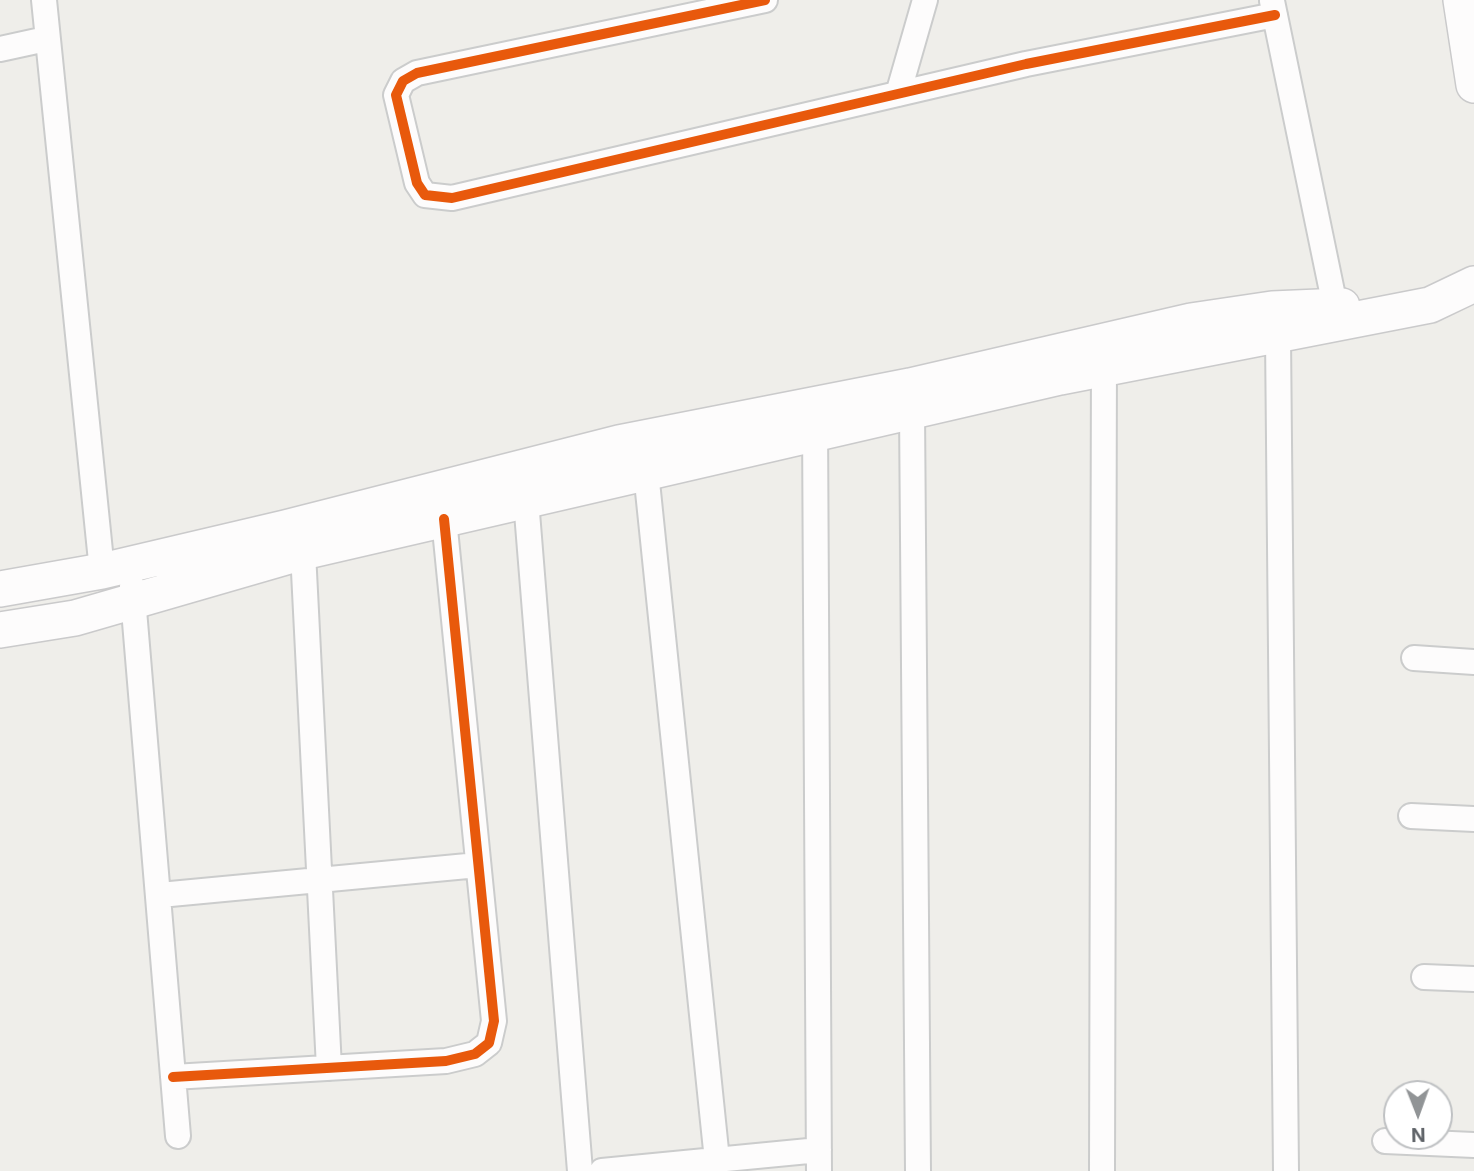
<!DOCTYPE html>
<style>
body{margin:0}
#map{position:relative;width:1474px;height:1171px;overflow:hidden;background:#efeeea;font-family:Inter,sans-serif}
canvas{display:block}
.north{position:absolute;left:1383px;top:1080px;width:70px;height:70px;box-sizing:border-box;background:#fff;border:2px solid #bfc1c3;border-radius:50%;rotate:179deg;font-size:19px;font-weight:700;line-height:28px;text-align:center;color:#5f6368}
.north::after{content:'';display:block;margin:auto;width:24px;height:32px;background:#919496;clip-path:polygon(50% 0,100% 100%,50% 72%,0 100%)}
</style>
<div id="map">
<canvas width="1474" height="1171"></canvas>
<div class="north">N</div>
</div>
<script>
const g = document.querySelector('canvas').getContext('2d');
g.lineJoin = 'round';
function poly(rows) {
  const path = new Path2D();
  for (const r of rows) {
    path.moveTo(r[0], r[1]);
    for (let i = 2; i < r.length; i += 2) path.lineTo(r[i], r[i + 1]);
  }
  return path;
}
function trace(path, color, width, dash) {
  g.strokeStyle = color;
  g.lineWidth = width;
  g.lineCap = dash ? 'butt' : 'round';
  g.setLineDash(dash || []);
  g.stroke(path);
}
const street = poly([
 [44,0,102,571],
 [765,0,417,73,403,81,396,95,417,183,425,195,452,198,1026,64,1275,15],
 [1272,1,1335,306],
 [0,49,46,39],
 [898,94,925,0],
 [1278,337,1286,1171],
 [912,411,918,1171],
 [815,420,819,1171],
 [646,472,717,1160],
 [526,500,580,1171],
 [303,552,329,1068],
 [132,586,178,1136],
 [1414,658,1474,662],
 [1411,816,1474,819],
 [160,895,478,865],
 [1424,977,1474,979],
 [173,1077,446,1061,475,1054,489,1043,494,1021,444,519],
 [1385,1141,1474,1145],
 [602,1171,819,1150],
 [1102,1171,1104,352]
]);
const secondary = poly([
 [1461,0,1474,85],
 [0,589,102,571,285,528,619,443,910,386,1191,321,1272,309,1342,306],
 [0,630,75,618,303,552,1060,377,1430,305,1474,284]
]);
const cycleway = poly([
 [765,0,417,73,403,81,396,95,417,183,425,195,452,198,1026,64,1275,15],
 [173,1077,446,1061,475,1054,489,1043,494,1021,444,519]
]);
trace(street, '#cbcccc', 28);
trace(secondary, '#cacacb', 38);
trace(street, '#fdfcfc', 24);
trace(secondary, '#fdfcfc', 35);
trace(cycleway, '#e8590c', 10);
</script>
